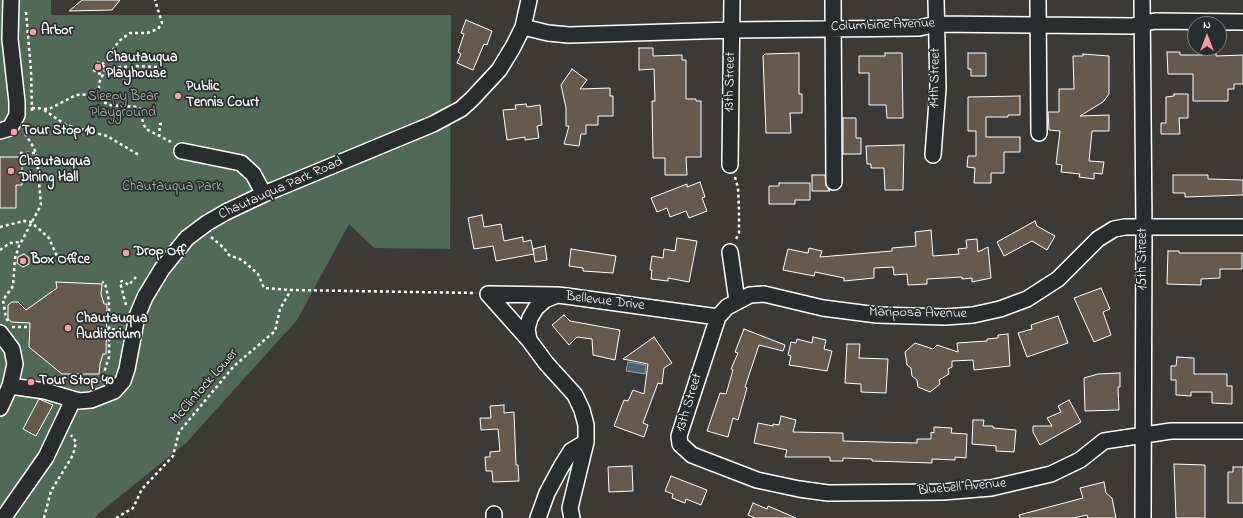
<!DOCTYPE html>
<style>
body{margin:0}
#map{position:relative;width:1243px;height:518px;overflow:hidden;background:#3c3a37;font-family:"Indie Flower",sans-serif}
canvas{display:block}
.north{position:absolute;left:1187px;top:16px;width:40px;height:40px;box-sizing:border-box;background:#2a2d2e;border:1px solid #7f8182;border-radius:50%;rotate:0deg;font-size:11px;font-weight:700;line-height:16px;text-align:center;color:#fff}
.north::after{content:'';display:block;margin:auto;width:14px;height:18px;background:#ff9aa2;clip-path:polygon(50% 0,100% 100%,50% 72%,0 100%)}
</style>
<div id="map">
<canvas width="1243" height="518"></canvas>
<div class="north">N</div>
</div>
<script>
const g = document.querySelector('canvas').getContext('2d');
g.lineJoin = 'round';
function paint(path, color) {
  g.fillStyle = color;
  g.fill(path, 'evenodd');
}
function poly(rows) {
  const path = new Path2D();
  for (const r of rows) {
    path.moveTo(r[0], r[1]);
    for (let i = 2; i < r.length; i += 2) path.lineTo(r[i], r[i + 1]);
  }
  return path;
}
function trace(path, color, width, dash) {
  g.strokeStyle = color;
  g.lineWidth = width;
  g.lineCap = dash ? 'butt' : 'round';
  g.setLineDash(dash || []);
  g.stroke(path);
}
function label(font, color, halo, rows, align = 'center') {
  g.font = font + ' "Indie Flower",sans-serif';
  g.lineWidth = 3.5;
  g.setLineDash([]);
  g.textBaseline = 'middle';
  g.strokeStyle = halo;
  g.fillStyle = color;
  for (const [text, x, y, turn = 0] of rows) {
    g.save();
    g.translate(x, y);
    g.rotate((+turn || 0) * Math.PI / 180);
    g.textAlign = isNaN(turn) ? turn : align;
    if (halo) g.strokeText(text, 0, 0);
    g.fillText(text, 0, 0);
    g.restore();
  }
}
const green = poly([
 [0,0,51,0,51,15,451,15,450,249,374,248,349,224,297,320,186,443,99,513,95,518,0,518]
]);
const water = poly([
 [628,362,646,365,645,374,626,371,628,362]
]);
const building = poly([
 [82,0,120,0,112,10,69,11,82,0],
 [466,20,492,31,487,45,484,44,473,70,457,63,461,54,458,52,464,34,461,33,466,20],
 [639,48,653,48,653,56,682,55,682,60,686,60,686,99,696,99,696,101,701,101,701,157,686,157,687,175,665,175,665,158,653,158,652,101,655,101,654,69,639,70,639,48],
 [1167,52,1180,52,1180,55,1203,55,1203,53,1216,53,1216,56,1243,55,1243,84,1234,84,1234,89,1228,89,1228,101,1193,101,1193,74,1168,74,1167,52],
 [799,53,799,94,802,94,802,113,790,113,791,133,766,133,763,56,765,54,799,53],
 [885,53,902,53,903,118,887,118,886,105,869,105,869,73,859,73,859,56,885,56,885,53],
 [968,53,986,53,986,76,971,76,971,69,968,69,968,53],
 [1083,54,1109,56,1109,94,1103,102,1080,116,1109,115,1109,131,1092,131,1089,161,1104,162,1102,174,1094,173,1094,179,1079,177,1080,174,1061,172,1062,165,1056,164,1060,131,1049,130,1048,112,1059,112,1059,89,1074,89,1073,56,1083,56,1083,54],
 [572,69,587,80,580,89,610,88,610,96,613,96,613,116,598,116,598,125,586,125,586,134,581,134,579,146,564,144,569,126,566,126,566,108,561,85,572,69],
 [1174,94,1188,94,1188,118,1179,118,1180,134,1161,134,1161,123,1166,123,1166,97,1174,96,1174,94],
 [1020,96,1020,115,1008,115,1008,117,986,117,986,137,1020,137,1020,152,1004,152,1004,173,991,173,991,183,974,183,975,168,967,167,968,156,976,156,976,131,968,131,968,97,1020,96],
 [526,104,527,107,540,105,542,125,537,126,539,138,525,140,525,137,507,140,503,110,516,109,515,105,526,104],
 [843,118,856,118,856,138,861,138,861,154,843,154,843,118],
 [904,145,903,190,885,190,884,168,871,168,871,164,867,164,866,146,904,145],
 [0,157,22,157,22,185,16,185,16,208,0,208,0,157],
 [812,175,825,175,826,186,830,191,812,191,812,175],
 [1173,175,1208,175,1208,179,1243,180,1243,195,1185,197,1185,193,1173,193,1173,175],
 [700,182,705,197,702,198,707,211,689,218,686,211,670,217,667,208,657,212,651,198,687,184,687,187,700,182],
 [779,183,810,183,810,200,795,200,795,204,769,204,769,186,779,186,779,183],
 [482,215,484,227,501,224,504,241,523,237,523,242,531,240,534,254,496,261,493,246,474,249,468,218,482,215],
 [1035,221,1037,226,1055,236,1047,250,1032,241,1004,256,997,242,1035,221],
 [931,230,933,256,959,254,958,249,967,248,966,240,977,239,978,252,988,247,991,278,972,282,972,278,962,279,962,277,927,279,927,284,908,285,907,274,894,275,893,267,874,268,874,278,844,281,844,278,815,272,814,276,783,270,788,249,808,253,809,248,822,251,820,257,892,251,892,248,916,246,915,232,931,230],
 [677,238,697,241,689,282,668,278,668,281,651,279,652,270,650,270,652,256,663,258,664,249,675,251,677,238],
 [545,246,547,260,535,262,533,249,545,246],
 [571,249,616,256,613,273,583,271,583,268,569,266,571,249],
 [1168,251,1179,251,1179,253,1242,253,1242,269,1220,269,1220,278,1201,279,1201,285,1167,284,1168,251],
 [24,254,29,258,29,264,23,267,17,263,18,257,24,254],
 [56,282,102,284,101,294,104,304,107,304,106,354,103,354,100,364,99,374,62,374,29,347,30,323,11,322,8,318,8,305,12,302,18,302,26,310,57,288,56,282],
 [1101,288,1110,309,1103,312,1111,335,1094,342,1074,298,1101,288],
 [564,315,570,321,620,330,615,360,593,355,592,339,577,337,569,345,552,325,564,315],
 [1058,316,1068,343,1027,357,1018,333,1032,329,1031,325,1058,316],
 [744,329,785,345,783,351,759,345,745,387,747,388,738,420,733,418,728,437,707,431,720,393,726,394,733,370,731,369,738,353,735,352,744,329],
 [1008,334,1010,366,974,370,973,360,952,361,952,367,948,369,949,374,939,380,940,384,930,392,918,387,917,380,912,376,911,368,907,365,905,352,915,343,933,349,937,345,958,352,957,343,987,341,987,339,998,338,998,335,1008,334],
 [654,337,672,363,664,368,662,384,658,383,643,423,648,425,644,437,614,426,624,400,628,401,633,390,644,394,648,364,623,359,654,337],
 [813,337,826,340,824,349,832,351,827,371,789,365,791,356,788,355,791,342,796,343,797,339,812,343,813,337],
 [847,344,860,344,859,358,888,359,886,393,861,392,861,384,845,383,847,344],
 [1177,357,1194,358,1194,374,1227,374,1227,386,1232,386,1232,404,1212,403,1212,392,1191,392,1191,396,1176,395,1176,380,1171,380,1171,366,1176,366,1177,357],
 [1120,373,1120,387,1118,387,1119,410,1085,411,1084,378,1098,374,1120,373],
 [39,399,53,405,36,436,23,429,39,399],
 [1069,400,1081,422,1040,445,1033,432,1033,426,1052,426,1047,418,1061,412,1058,406,1069,400],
 [504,405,504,413,514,412,516,465,518,465,519,481,493,482,492,471,486,471,485,457,490,457,490,452,500,451,498,429,481,430,480,418,491,418,490,406,504,405],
 [781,416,796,420,793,432,843,433,843,441,917,443,917,439,931,439,931,432,934,433,934,427,952,428,951,433,967,434,966,458,955,457,955,460,932,459,932,463,872,461,872,459,843,458,843,461,830,461,830,457,785,457,787,450,754,443,758,423,773,426,773,424,779,425,781,416],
 [973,420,984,420,983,426,993,426,993,428,1016,430,1014,452,996,451,996,446,972,444,973,420],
 [1174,464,1205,465,1205,518,1176,518,1174,464],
 [632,466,633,491,609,492,608,467,632,466],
 [1233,467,1243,467,1243,503,1228,503,1228,472,1233,472,1233,467],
 [671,476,707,490,701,505,686,499,685,503,672,498,673,494,665,491,671,476],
 [1104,482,1106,493,1112,498,1116,518,1088,518,1087,515,1074,518,1020,518,1019,515,1083,498,1080,488,1104,482],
 [753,503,767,509,768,506,796,518,755,518,748,515,753,503]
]);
const path = poly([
 [26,12,31,70,32,111],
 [97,62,106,68,99,83,99,94,104,102,109,105,138,107,141,110,143,123,146,129,173,143],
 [102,65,119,41,130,33,147,33,158,29,162,23,155,0],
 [106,68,135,66,158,67],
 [93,70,102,75],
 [32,108,49,109,76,95,99,94],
 [44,110,66,125,107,136,139,155],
 [159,137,160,124,162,124],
 [20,153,35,153],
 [735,177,738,188,739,209,739,233,735,241],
 [0,227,24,221,31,222,49,238,60,263],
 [211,237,224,248,229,255,242,260,258,274,264,288,291,290],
 [0,250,10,243,20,242],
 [126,305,120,282,122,281,129,285,136,277],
 [8,321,6,318,3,300,13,286,15,258,19,246,41,205,37,158,34,148,24,132],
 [12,327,29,327],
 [106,329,122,330],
 [101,382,109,357,109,301,105,283,102,282],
 [44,518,51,491,73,455,76,442,71,435],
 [116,518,133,508,142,489,173,456,179,432,234,366,275,331,280,309,291,290,476,293]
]);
const minor = poly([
 [833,0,834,182],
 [1038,0,1039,133],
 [1142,0,1144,228,1143,518],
 [523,27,548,33,569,35,732,30,919,28,936,24,1132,26,1155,21,1243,22],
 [0,131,10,128,17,115,17,102,10,39,11,0],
 [182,151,241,163,253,174,264,194],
 [933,155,938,88,936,0],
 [730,165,732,0],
 [1243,227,1125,227,1114,229,1098,239,1058,279,1027,299,1000,309,973,315,945,317,877,315,823,308,764,294,750,295,727,307,718,317,679,436,680,444,692,455,757,480,799,489,828,493,943,492,991,488,1051,474,1080,460,1104,441,1171,431,1243,431],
 [730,252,737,301],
 [0,333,12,349,15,364,10,386,0,408],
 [529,340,488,294,554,295],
 [10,386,45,391,79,401,91,400,114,391,123,381,127,369,137,316,145,297,162,269,187,238,207,223,226,212,264,194,433,124,461,109,472,99,499,70,513,47,523,27,529,0],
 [494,514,494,518],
 [4,517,46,457,73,400],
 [538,518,547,493,561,467,571,451,586,442],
 [572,518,570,508,586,442,586,425,582,410,575,395,546,363,529,340,527,329,530,318,536,308,545,300,557,295,566,296,718,317]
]);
const markers = [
 [33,32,4,"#ff9aa2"],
 [98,67,4,"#ff9aa2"],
 [178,96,4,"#ff9aa2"],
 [14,132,4,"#ff9aa2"],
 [11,171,4,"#ff9aa2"],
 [126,253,4,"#ff9aa2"],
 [23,261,4,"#ff9aa2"],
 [68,328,4,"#ff9aa2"],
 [31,382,4,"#ff9aa2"]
];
const streetNames = [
 ["Columbine Avenue",883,26,-2],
 ["14th Street",936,78,-89],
 ["13th Street",731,82,-89],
 ["Chautauqua Park Road",281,189,-24],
 ["15th Street",1144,259,-90],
 ["Bellevue Drive",605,302,7],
 ["Mariposa Avenue",918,314,1],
 ["McClintock Lower",205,387,-49],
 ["13th Street",690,403,-73],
 ["Bluebell Avenue",962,488,-5]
];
const poiNames = [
 ["Arbor",41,32],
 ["Chautauqua",106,59],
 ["Playhouse",106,75],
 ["Public",186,88],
 ["Tennis Court",186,104],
 ["Tour Stop 10",22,132],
 ["Chautauqua",19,163],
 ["Dining Hall",19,179],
 ["Drop Off",134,253],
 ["Box Office",31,261],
 ["Chautauqua",76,320],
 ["Auditorium",76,336],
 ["Tour Stop 40",39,382]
];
const parkNames = [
 ["Sleepy Bear",123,98],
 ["Playground",123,114],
 ["Chautauqua Park",172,188]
];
paint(green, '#516a58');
paint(water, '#4b6670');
trace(water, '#93a3a9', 1);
paint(building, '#66594d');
trace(building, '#fff', 1);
trace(minor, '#fff', 18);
trace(path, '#fff', 2.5, [3, 3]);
trace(minor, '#2a2d2e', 15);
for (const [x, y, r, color] of markers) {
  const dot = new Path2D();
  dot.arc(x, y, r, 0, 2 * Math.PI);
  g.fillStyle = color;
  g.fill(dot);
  trace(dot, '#2a2d2e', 1.5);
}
label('14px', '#fff', '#2a2d2e', streetNames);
label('bold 14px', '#fff', '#2a2d2e', poiNames, 'left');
label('14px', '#b1bcb4', '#2a2d2e', parkNames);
</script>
